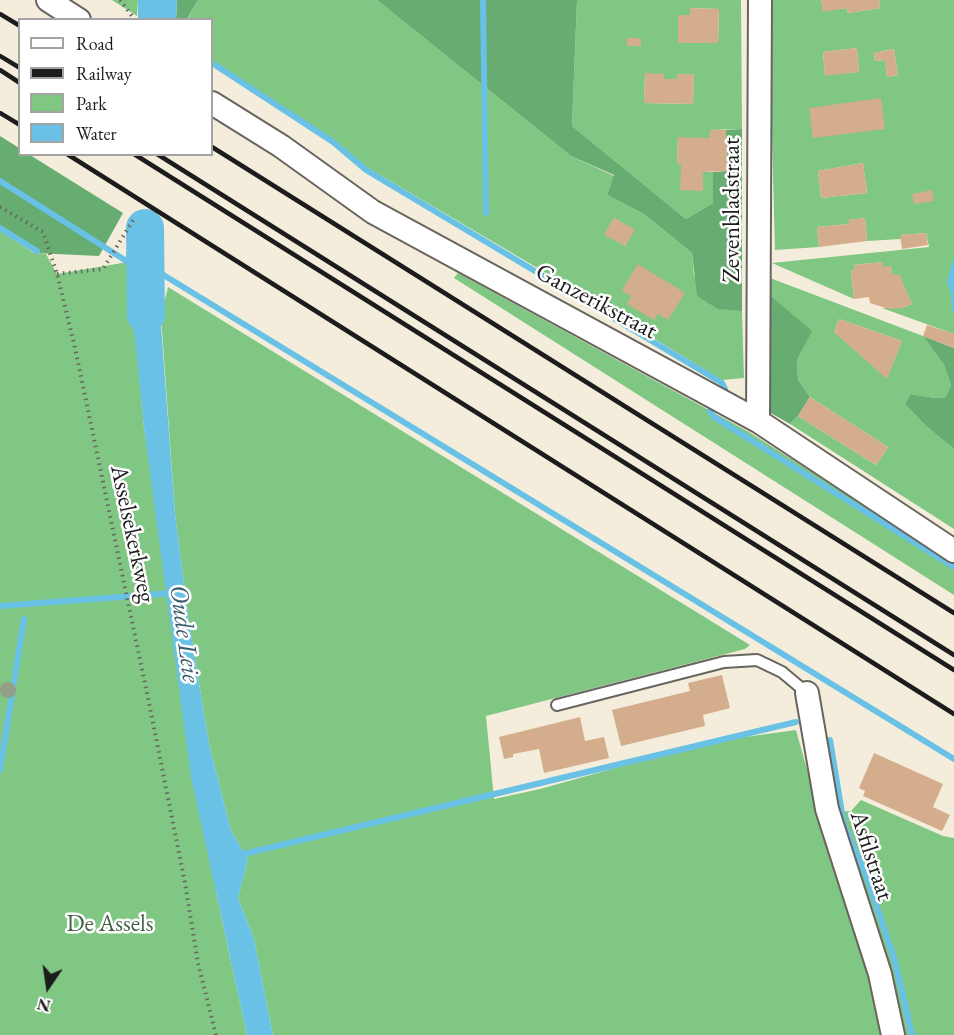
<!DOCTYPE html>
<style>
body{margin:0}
#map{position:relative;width:954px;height:1035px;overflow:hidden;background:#f5eddb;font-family:"EB Garamond",serif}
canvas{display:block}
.legend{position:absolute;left:18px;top:18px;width:195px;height:138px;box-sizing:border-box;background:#fff;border:2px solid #a4a4a4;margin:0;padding:8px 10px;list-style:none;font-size:18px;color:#1c1c1c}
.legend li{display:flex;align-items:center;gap:12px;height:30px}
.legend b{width:30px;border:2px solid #a4a4a4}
.north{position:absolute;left:18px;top:957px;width:60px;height:60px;-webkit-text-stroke:4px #fff;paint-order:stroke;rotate:193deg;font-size:16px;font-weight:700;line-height:24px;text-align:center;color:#1c1c1c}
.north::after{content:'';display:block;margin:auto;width:21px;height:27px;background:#1c1c1c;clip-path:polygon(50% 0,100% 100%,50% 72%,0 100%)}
</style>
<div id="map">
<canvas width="954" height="1035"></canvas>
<ul class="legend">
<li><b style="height:8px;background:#fff"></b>Road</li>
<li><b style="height:8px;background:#1c1c1c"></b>Railway</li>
<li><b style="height:16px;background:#7fc783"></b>Park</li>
<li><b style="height:16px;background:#69c1e6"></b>Water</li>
</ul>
<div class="north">N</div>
</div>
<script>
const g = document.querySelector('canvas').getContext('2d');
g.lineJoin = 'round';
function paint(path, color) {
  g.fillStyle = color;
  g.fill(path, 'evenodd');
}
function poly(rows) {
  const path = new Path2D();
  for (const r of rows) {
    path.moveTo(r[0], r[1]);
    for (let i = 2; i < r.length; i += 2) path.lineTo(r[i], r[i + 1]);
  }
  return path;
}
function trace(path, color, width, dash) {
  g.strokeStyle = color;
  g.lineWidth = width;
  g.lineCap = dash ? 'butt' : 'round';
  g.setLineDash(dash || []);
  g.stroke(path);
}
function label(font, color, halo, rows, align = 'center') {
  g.font = font + ' "EB Garamond",serif';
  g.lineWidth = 5;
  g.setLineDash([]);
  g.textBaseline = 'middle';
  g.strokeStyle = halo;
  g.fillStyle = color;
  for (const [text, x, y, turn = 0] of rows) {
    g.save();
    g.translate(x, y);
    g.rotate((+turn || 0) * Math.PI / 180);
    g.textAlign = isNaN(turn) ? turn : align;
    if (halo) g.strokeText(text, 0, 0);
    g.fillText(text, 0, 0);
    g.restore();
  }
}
const green = poly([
 [112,0,138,0,137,16],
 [198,0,377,0,571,156,614,176,607,195,644,214,692,253,694,276,742,311,744,378,722,380,573,289,363,165,334,141,212,62,212,20,187,20],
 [614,218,634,230,625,246,605,234],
 [577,0,741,0,742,129,710,130,710,138,678,138,677,163,681,164,681,190,703,172,713,172,713,203,686,219,572,126],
 [691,8,719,9,718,43,678,42,678,15,690,15],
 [645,74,663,74,664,79,677,79,694,74,693,104,644,103],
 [772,0,821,0,823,11,847,8,848,13,880,8,879,0,954,0,954,334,882,308,901,308,912,304,899,275,892,275,891,267,883,267,883,262,854,265,854,270,851,271,854,299,772,263,929,247,926,233,901,235,901,239,867,241,865,218,849,220,849,224,817,227,819,247,775,250,771,98],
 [857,48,859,72,825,75,823,52],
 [894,49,898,75,887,77,885,60,875,61,874,53],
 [863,163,867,193,821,198,818,171],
 [0,231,34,253,46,254,57,274,128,262,144,428,217,897,247,1035,0,1035],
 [458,273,749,432,954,562,954,595,454,278],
 [770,278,923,336,944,365,951,385,947,397,935,398,910,394,905,404,926,426,954,449,954,529,790,424,798,416,876,465,888,447,810,397,798,380,797,359,767,293],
 [839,319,902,341,887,378,834,332],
 [168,287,750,645,745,649,486,716,494,799,540,789,709,742,796,730,819,813,851,811,861,800,943,836,954,838,954,1035,273,1035,254,939,238,898,248,859,231,831,209,744,189,622,175,514,161,316]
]);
const forest = poly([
 [177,0,198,0,187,19,176,20],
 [377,0,577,0,572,126,686,219,713,203,713,172,727,171,726,130,742,129,742,311,718,309,697,296,692,253,644,214,607,195,614,175,571,156],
 [0,136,19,148,20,154,30,155,123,213,99,256,35,253,0,231],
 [767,293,812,331,797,359,798,380,810,397,798,416,790,424,769,412],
 [923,336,954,348,954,449,926,426,905,404,910,394,935,398,946,397,951,385,944,365]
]);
const water = poly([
 [138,0,177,0,176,19,138,19],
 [126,252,157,271,175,514,189,622,209,744,231,831,248,859,238,898,254,939,273,1035,247,1035,191,777,144,428],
 [954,257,954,314,952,310,951,292,947,282]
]);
const stream = poly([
 [483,0,486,213],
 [212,63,333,142,366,170,722,383,725,389],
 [0,181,128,262],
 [0,228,37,251],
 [157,271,954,759],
 [710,411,714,417,954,567],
 [0,606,173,593],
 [830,740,844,825,868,880,895,961,912,1035],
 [0,770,24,619],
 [239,855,796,722]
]);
const river = poly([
 [145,228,146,315]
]);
const building = poly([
 [821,0,879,0,880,8,848,13,847,8,823,12],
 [690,8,719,9,718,43,678,43,678,15,690,15],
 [627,38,641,38,641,46,627,46],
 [857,48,859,72,825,76,823,52],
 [894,49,898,75,887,77,885,60,875,61,874,53],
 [645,73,664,74,664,79,677,79,677,74,694,74,693,104,644,103],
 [881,98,885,129,813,138,809,108],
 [710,130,726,130,727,171,703,172,703,191,680,190,681,164,677,163,678,137,710,138],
 [863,163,867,193,821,198,818,171],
 [932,190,934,201,914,204,912,194],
 [614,218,635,230,625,246,604,234],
 [865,218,867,241,819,247,817,227,849,224,848,220],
 [926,233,928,245,902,249,900,235],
 [883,262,883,267,891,266,892,275,899,274,912,304,901,308,889,309,870,303,869,297,854,299,851,271,854,270,854,265],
 [638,264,685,293,668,320,658,314,654,320,627,304,631,297,622,290],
 [839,319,902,341,887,379,834,332],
 [927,325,954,334,954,348,923,336],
 [810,397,888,447,876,465,798,416],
 [722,675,730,708,703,715,705,726,621,746,612,710,690,691,688,683],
 [580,717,585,741,604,737,609,758,544,773,539,749,513,754,513,757,504,759,499,737],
 [874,753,943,784,933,807,950,815,942,831,863,796,865,791,859,788]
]);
const path = poly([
 [120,0,135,20],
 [0,207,43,232,57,274,75,348,147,693,185,883,198,963,216,1035],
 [57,274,103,269,135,217]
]);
const service = poly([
 [557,705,724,662,757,660,782,672,807,693]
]);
const minor = poly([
 [48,0,79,20],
 [212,103,281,146,373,212,758,421,954,551],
 [758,421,760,0],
 [807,693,827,809,880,974,893,1035]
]);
const rail = poly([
 [0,14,20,26],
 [0,56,20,68],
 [0,70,20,83],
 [0,113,20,125],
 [212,147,954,613],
 [67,154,954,714],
 [134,154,954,670],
 [157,154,954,655]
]);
const trees = [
 [8,690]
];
const streetNames = [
 ["Zevenbladstraat",732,210,-90],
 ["Ganzerikstraat",596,302,28],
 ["Asselsekerkweg",132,534,78],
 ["Asfilstraat",871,856,72]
];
const parkNames = [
 ["De Assels",110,924]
];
const waterNames = [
 ["Oude Leie",184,634,82]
];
paint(green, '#7fc783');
paint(forest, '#67ac71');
paint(water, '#69c1e6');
trace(stream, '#69c1e6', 6);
trace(river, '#69c1e6', 38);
paint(building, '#d4ad8c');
trace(service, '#68655f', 14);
trace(minor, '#68655f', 26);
trace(path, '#68655f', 4, [1.5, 4.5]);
trace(service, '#fff', 10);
trace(minor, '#fff', 22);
trace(rail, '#1c1c1c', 4.5);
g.fillStyle = '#949f88';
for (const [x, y] of trees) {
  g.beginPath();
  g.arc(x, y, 8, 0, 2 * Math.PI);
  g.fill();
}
label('24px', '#1c1c1c', '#fff', streetNames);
label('24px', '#446045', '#fff', parkNames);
label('italic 26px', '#3b5e6d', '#fff', waterNames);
</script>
